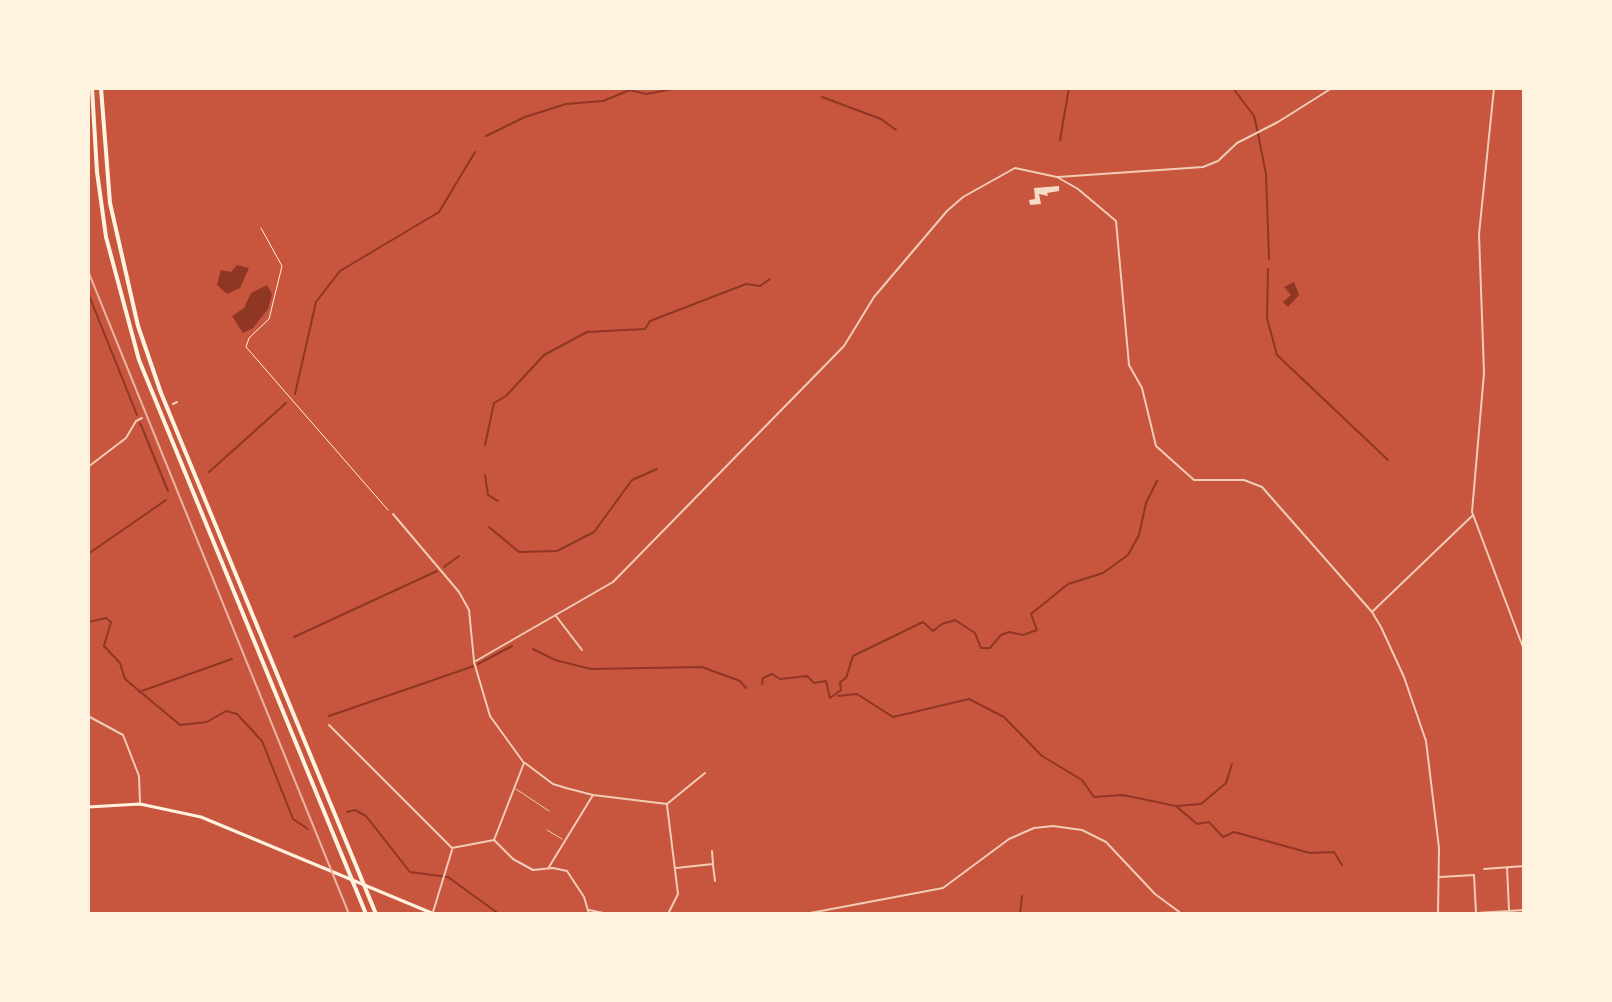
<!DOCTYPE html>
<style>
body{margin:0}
#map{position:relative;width:1612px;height:1002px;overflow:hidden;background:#c8553d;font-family:"Roboto Serif",serif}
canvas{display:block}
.frame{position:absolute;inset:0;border:90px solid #fff3e0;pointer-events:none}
</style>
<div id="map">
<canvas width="1612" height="1002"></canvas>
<div class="frame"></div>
</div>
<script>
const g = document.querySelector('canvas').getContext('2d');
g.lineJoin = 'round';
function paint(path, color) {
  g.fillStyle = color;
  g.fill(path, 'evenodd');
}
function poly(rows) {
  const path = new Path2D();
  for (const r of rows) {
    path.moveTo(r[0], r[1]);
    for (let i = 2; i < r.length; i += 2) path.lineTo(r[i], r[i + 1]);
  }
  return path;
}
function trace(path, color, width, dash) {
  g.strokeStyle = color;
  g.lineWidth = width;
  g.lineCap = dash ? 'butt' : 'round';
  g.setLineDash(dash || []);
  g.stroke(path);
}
const water = poly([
 [237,265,249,268,240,288,227,294,217,285,221,270,231,272],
 [1294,282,1299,295,1288,307,1283,302,1291,295,1284,287],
 [267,285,272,294,268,309,253,328,243,333,232,316,244,308,251,293]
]);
const stream = poly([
 [1233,88,1254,116,1257,129,1266,174,1269,259],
 [822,97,881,119,896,130],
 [486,136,525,117,566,104,603,101,630,90,646,94,678,88],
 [1060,140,1069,88],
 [1268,269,1267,318,1277,355,1388,460],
 [88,293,137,415],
 [295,394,316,302,340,271,439,212,475,152],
 [140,423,140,424],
 [141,425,168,491],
 [485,445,494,403,506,396,544,355,587,332,645,329,650,321,746,284,760,286,770,279],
 [209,472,286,403],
 [485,475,488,495,498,501],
 [489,527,519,552,557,551,594,532,632,480,657,469],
 [88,554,166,500],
 [444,567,459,556],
 [88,622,106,618,111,622,104,646,120,663,125,679,180,725,207,722,226,711,237,714,262,741,293,819,308,829],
 [294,637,437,571],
 [533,649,555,660,591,669,702,667,740,681,746,688],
 [478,664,512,646],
 [762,684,763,678,772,674,780,679,807,676,814,683,826,681,830,698,841,690,840,682,846,678,853,656,923,622,933,631,942,624,955,620,975,633,981,648,990,648,1001,635,1009,632,1023,635,1037,630,1031,614,1068,584,1103,573,1128,555,1139,535,1146,503,1157,481],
 [139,692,232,659],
 [838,696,857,694,893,717,969,699,1004,717,1042,756,1082,780,1094,797,1123,795,1176,806,1201,804,1226,783,1232,764],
 [329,716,474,666],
 [1176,806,1197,824,1209,822,1223,837,1234,832,1310,853,1334,852,1342,865],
 [347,812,355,810,366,816,410,872,448,877,499,914],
 [1020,914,1022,896],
 [1111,914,1112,913]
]);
const building = poly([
 [1059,186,1059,191,1047,193,1048,196,1039,194,1041,204,1030,205,1029,200,1035,199,1034,188]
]);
const path = poly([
 [261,228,282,266,269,319,249,338,246,347,388,510]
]);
const service = poly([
 [516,789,549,811],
 [547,830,562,839]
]);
const minor = poly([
 [1494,88,1479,234,1484,373,1472,512,1524,650],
 [1058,177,1203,167,1218,161,1237,143,1278,122,1332,88],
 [173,404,177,402],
 [88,467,126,438,136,421,142,418],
 [393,514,459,592,469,610,474,661],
 [1373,611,1472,516],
 [556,616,582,650],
 [88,716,123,735,139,776,140,803],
 [329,725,452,848],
 [525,763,553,784,566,788,593,795,667,804,705,773],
 [667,805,678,894,668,914],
 [494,840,524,763,490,716,474,662,613,582,844,346,874,297,947,211,963,197,1015,168,1057,177,1078,189,1116,221,1129,365,1142,388,1156,446,1194,480,1244,480,1262,487,1372,612,1381,627,1404,677,1426,741,1439,848,1438,914],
 [452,848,494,840,513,859,533,870,553,868,567,871,584,897,589,914],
 [713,865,715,881],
 [549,867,593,795],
 [1507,867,1509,910],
 [676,868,713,864,712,851],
 [1484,869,1524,866],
 [1440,877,1474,875,1476,913],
 [589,910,608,914],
 [433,912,452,850],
 [1461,914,1524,910]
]);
const tertiary = poly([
 [805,914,943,888,1009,839,1034,828,1053,826,1082,830,1106,842,1155,894,1182,914]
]);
const secondary = poly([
 [88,807,140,804,201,817,434,914]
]);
const motorway = poly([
 [92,88,97,172,106,237,139,360,366,914],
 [101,88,110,203,138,326,161,393,376,914]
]);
const rail = poly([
 [88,271,349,914]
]);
paint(water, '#8f3625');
trace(stream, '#8f3625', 2);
paint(building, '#f7dbc8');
trace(path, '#fff3e0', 1);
trace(service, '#f1ccb7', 1);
trace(minor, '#f1ccb7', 2);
trace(tertiary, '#f1ccb7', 2);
trace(secondary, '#fff3e0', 3);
trace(motorway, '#fff3e0', 4);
trace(rail, '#e9b49f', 2);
</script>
